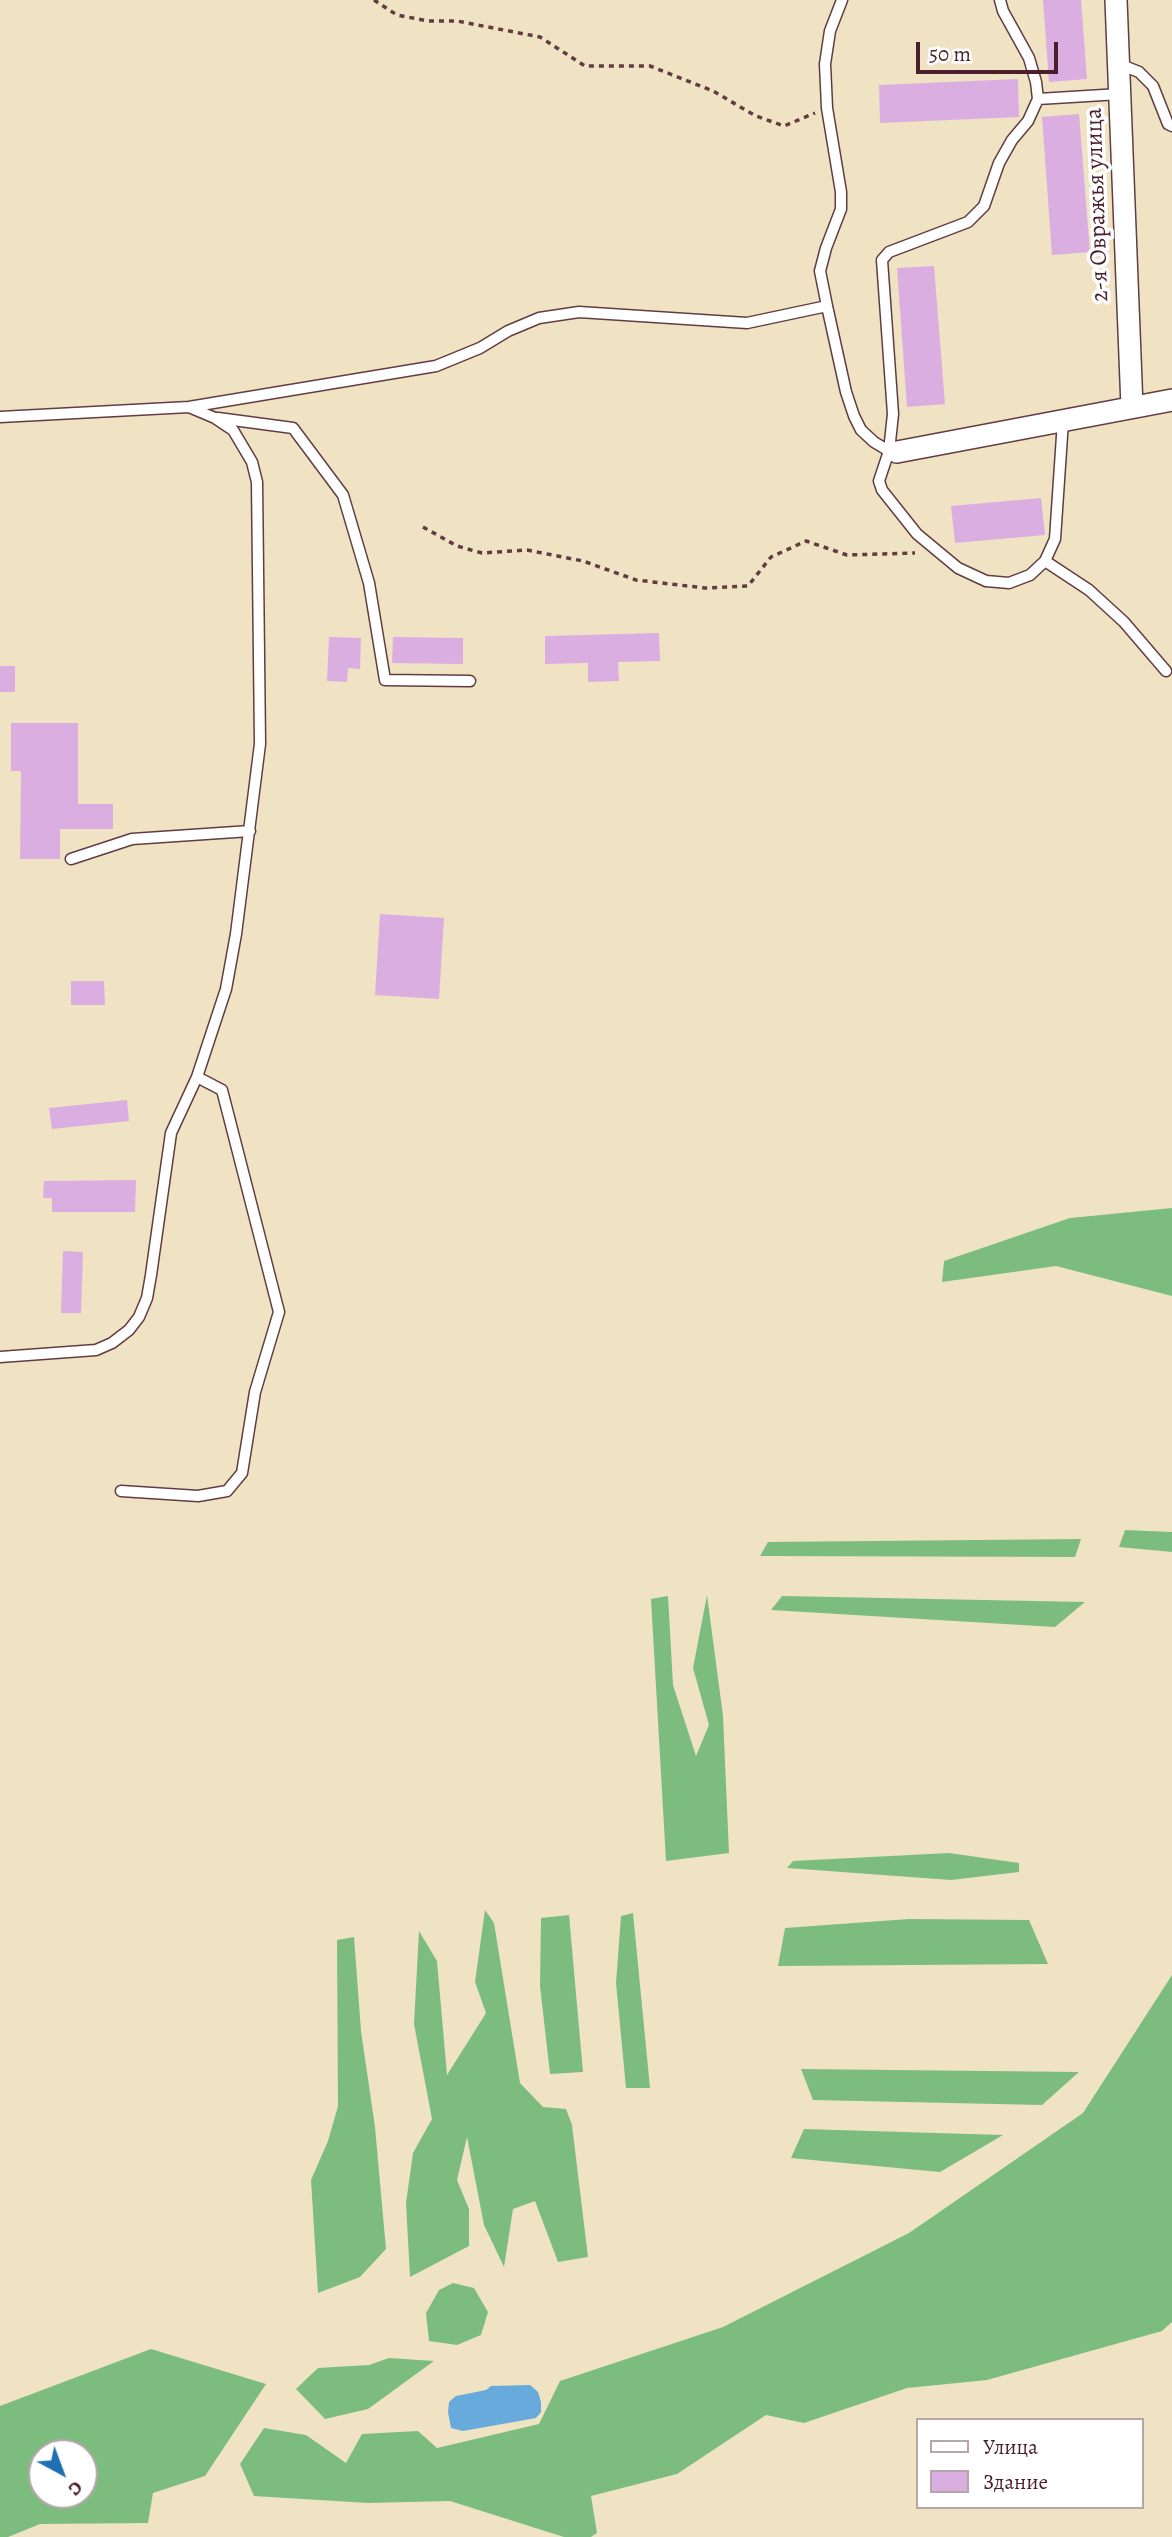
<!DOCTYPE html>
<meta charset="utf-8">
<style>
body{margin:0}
#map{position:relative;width:1172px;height:2537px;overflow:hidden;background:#efe3c4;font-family:Alegreya,serif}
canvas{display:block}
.legend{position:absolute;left:916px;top:2418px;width:228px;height:91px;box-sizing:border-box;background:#fff;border:2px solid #b7a5aa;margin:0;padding:9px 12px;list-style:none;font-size:21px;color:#4a1f2b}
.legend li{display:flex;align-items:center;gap:14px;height:35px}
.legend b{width:35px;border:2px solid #b7a5aa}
.north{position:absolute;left:28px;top:2439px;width:70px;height:70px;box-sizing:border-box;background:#fff;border:2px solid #b7a5aa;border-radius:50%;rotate:139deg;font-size:19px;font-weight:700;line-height:28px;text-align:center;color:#4a1f2b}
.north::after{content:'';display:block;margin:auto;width:24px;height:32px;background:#1f6fb2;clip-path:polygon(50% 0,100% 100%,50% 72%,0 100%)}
.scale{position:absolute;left:916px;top:42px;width:142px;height:32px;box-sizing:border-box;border:4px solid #4a1f2b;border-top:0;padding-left:9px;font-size:21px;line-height:24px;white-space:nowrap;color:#4a1f2b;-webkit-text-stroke:5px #fff;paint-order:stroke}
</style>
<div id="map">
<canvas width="1172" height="2537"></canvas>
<ul class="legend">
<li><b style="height:9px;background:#fff"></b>Улица</li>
<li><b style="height:19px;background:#dbaee1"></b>Здание</li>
</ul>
<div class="north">С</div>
<div class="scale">50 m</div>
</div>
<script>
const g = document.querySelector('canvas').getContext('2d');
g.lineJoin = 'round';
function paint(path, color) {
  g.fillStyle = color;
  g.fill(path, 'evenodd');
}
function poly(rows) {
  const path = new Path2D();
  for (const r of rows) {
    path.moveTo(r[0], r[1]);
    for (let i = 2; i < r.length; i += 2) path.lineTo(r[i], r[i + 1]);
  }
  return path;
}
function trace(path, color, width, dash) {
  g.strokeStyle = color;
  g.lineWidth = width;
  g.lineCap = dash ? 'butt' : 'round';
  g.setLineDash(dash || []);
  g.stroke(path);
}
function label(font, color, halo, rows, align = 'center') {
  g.font = font + ' Alegreya,serif';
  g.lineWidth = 7;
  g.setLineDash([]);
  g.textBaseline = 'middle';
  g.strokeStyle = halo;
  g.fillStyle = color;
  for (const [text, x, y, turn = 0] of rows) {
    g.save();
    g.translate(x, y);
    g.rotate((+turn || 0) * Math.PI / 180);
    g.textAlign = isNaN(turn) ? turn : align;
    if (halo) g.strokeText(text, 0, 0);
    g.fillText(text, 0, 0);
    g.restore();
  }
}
const forest = poly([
 [1172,1208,1172,1296,1056,1266,942,1282,944,1261,1070,1218],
 [1125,1530,1172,1532,1172,1552,1119,1547],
 [1081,1539,1075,1557,760,1556,768,1542],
 [707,1595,723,1716,729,1853,666,1861,651,1599,668,1596,673,1685,696,1756,709,1725,693,1668],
 [782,1596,1085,1602,1055,1627,771,1610],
 [949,1853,1019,1863,1019,1872,951,1880,787,1868,793,1861],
 [485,1910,494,1923,520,2083,543,2107,566,2109,572,2125,588,2257,558,2262,535,2201,513,2209,504,2267,484,2225,467,2137,457,2180,469,2209,469,2246,410,2277,406,2203,413,2153,432,2119,414,2024,419,1931,437,1961,447,2075,486,2013,475,1982],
 [633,1913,650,2088,626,2088,616,1983,621,1916],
 [569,1915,583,2072,550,2074,540,1986,541,1918],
 [909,1919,1029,1920,1048,1964,778,1966,785,1928],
 [354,1937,361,2031,375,2127,386,2249,360,2277,318,2293,311,2180,328,2141,338,2106,337,1940],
 [1172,1975,1172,2322,1162,2331,987,2380,907,2388,804,2423,766,2415,677,2474,591,2496,597,2533,591,2537,564,2537,450,2501,368,2503,254,2496,240,2464,264,2428,306,2435,346,2463,362,2434,418,2431,437,2448,539,2424,560,2381,723,2327,909,2233,1083,2113],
 [801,2069,1079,2072,1042,2105,813,2100],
 [804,2129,1003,2135,940,2172,791,2158],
 [453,2283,474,2288,488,2312,481,2335,457,2345,429,2341,426,2313,439,2290],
 [151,2349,266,2384,205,2476,153,2493,148,2523,40,2524,8,2537,0,2537,0,2406],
 [42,2453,84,2453,84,2495,42,2495],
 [389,2358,434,2361,368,2409,325,2419,296,2389,318,2368,369,2365]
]);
const water = poly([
 [530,2385,538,2392,541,2402,541,2412,536,2418,463,2431,451,2428,448,2412,449,2402,456,2396,486,2390,491,2386]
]);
const building = poly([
 [1043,0,1081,0,1087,79,1049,82],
 [1018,79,1019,117,880,123,879,85],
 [1079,114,1090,252,1052,255,1042,117],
 [934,266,945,404,907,407,897,268],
 [1041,498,1045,535,955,543,951,506],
 [659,633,660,661,618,662,619,681,588,682,588,663,545,664,545,636],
 [329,637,361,638,360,669,348,668,347,682,327,681],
 [393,637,463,638,463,664,392,663],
 [0,666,15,666,15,692,0,692],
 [11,723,78,723,78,804,113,804,113,829,60,829,60,859,20,859,21,771,11,771],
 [380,914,444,918,439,999,375,995],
 [71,981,104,981,105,1005,71,1005],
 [127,1100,129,1121,52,1129,49,1108],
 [136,1180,135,1212,52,1212,52,1198,43,1198,44,1181],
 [63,1251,83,1252,81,1313,61,1313]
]);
const path = poly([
 [374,0,397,15,428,21,457,21,540,37,585,66,650,66,713,91,756,116,784,126,815,113],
 [423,527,457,546,482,553,527,550,583,561,636,580,705,588,748,586,771,557,806,541,847,555,915,553]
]);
const lane = poly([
 [1000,0,1003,11,1029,58,1036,82,1038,99,1120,94],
 [1119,64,1139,72,1153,86,1168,124,1172,126],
 [1038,99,1028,121,1012,140,999,163,984,206,968,222,889,252,882,260,893,414,889,451,879,481,882,490,917,534,958,568,986,581,1009,583,1030,575,1045,561,1055,539,1063,421],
 [827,306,820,271,826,248,841,209,841,192,827,108,825,64,830,31,842,0],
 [189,407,436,366,480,348,508,331,539,318,579,312,747,323,827,306,846,392,854,416,861,430,874,442,889,451,897,452],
 [0,417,189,407,215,418,233,430,252,462,257,482,260,744,236,934,226,989,197,1077,171,1133,151,1275,147,1298,139,1317,129,1330,112,1343,96,1350,0,1357],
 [218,418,293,428,343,495,369,583,385,680,470,681],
 [1045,561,1089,590,1124,622,1166,671],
 [71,859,132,839,250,831],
 [121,1491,198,1496,227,1491,242,1473,255,1392,279,1312,222,1090,197,1077]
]);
const street = poly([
 [1116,0,1132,407],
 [897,452,1172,400]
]);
const streetNames = [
 ["2-я Овражья улица",1098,205,-92]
];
paint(forest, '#7cbd7f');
paint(water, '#67aadb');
paint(building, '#dbaee1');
trace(lane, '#633c42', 13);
trace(street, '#633c42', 24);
trace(path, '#633c42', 3.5, [5, 5]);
trace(lane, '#fff', 10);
trace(street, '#fff', 21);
label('24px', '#4a1f2b', '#fff', streetNames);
</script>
